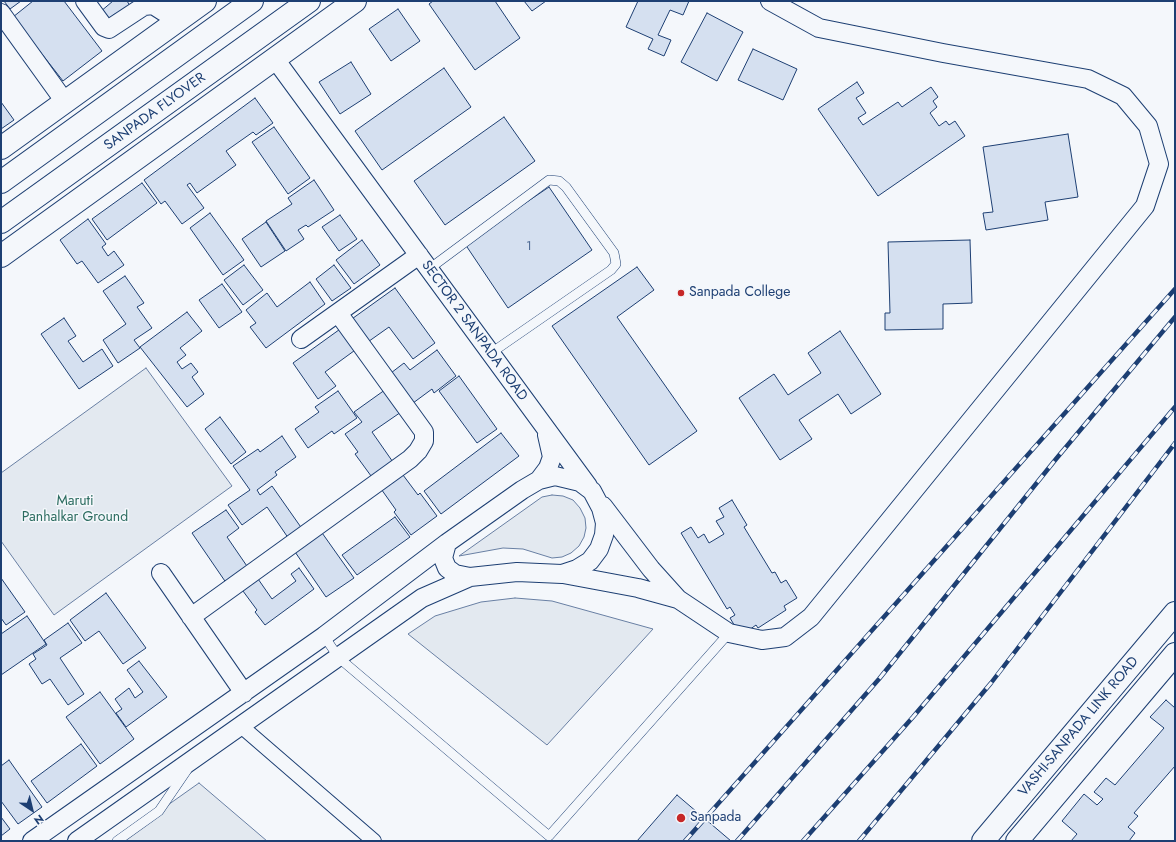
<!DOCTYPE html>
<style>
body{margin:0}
#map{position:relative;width:1176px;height:842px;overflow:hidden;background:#f4f7fb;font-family:Jost,sans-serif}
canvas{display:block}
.frame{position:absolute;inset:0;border:2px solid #1d3f73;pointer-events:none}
.north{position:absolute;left:12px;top:790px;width:40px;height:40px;-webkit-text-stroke:3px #f4f7fb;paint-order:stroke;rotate:145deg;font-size:11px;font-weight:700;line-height:16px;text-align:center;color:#1d3f73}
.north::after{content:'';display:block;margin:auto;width:14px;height:18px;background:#1d3f73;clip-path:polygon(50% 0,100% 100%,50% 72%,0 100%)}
</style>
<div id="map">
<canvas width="1176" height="842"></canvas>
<div class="frame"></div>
<div class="north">N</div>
</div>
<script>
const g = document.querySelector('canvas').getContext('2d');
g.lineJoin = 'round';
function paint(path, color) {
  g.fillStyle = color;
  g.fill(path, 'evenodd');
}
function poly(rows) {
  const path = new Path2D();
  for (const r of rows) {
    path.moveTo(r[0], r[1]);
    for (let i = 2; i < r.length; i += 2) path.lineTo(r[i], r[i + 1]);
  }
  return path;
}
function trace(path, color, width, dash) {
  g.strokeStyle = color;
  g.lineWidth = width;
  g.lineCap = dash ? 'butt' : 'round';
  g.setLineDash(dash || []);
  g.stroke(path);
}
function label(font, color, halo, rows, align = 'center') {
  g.font = font + ' Jost,sans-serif';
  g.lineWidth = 3;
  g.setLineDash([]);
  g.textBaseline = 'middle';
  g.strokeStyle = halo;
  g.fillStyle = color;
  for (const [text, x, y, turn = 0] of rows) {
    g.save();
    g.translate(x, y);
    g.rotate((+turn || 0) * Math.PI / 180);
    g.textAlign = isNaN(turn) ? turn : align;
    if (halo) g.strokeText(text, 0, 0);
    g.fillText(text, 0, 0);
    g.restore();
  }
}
const green = poly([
 [146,368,232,486,54,615,1,541,1,473,146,368],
 [552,495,563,496,573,500,580,508,585,518,586,528,584,537,579,546,571,553,562,557,552,558,523,549,503,548,459,556,542,497,552,495],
 [515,598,552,601,653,629,547,745,408,634,435,616,481,602,515,598],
 [199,783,267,841,117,841,199,783]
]);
const building = poly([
 [4,1,21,1,10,9,4,1],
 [33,1,64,1,102,51,63,81,13,17,33,1],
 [113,1,127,1,132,9,118,19,115,14,105,21,100,12,113,1],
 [433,1,495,1,520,38,475,70,429,4,433,1],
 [524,1,546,1,532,11,524,1],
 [638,1,689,1,683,15,670,10,658,35,671,40,664,56,648,49,653,39,626,27,638,1],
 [398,9,420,41,391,61,369,29,398,9],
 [707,13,743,32,717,81,681,62,707,13],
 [753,49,797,69,783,100,738,80,753,49],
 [351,62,371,94,340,114,319,82,351,62],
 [444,68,471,107,382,170,355,131,444,68],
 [857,82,864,93,856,98,866,113,858,118,863,125,898,102,902,107,931,87,938,97,933,101,937,107,930,113,939,126,946,121,949,125,955,121,965,136,878,196,818,109,857,82],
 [255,98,273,123,256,135,253,132,226,151,236,165,197,193,190,183,187,185,204,208,182,224,165,201,161,204,144,180,255,98],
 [1,102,14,120,1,129,1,102],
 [504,117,535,161,445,225,414,181,504,117],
 [274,127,310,178,288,194,252,142,274,127],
 [1068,134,1078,197,1045,202,1048,220,986,230,983,213,993,212,983,147,1068,134],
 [314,180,334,210,308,227,306,225,298,230,304,239,286,251,266,221,292,204,288,198,314,180],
 [142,183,157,203,107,240,92,219,142,183],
 [549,187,592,250,508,308,465,244,549,187],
 [210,213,244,260,223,275,190,228,210,213],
 [340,215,357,239,339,251,322,227,340,215],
 [88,219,106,244,102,247,108,256,114,251,124,265,98,283,82,261,77,264,60,240,88,219],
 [266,222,285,251,261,267,242,239,266,222],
 [362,240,380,265,354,284,336,260,362,240],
 [970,240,972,303,943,304,943,329,885,330,885,313,890,313,888,242,970,240],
 [244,265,263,290,243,305,224,280,244,265],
 [334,265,351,288,332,301,316,279,334,265],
 [637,267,654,290,617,317,697,431,649,465,552,326,637,267],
 [125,276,144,303,137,307,152,328,134,340,140,348,118,363,103,340,126,324,103,291,125,276],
 [310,282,325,304,266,348,250,327,256,323,246,310,267,293,277,307,310,282],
 [222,284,242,312,219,328,199,300,222,284],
 [395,288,435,343,413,359,389,327,365,344,349,321,395,288],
 [187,312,202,331,180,348,186,355,177,362,182,369,191,363,198,372,192,377,204,394,187,407,140,347,187,312],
 [64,318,76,336,68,341,83,362,102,349,113,366,79,389,41,334,64,318],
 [343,327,358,348,325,372,336,386,318,399,293,363,343,327],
 [840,331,881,394,851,414,838,394,799,420,812,439,780,460,739,398,774,374,788,395,821,373,808,353,840,331],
 [437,350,456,376,434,393,432,389,409,406,387,376,404,363,410,370,437,350],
 [459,376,497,429,477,443,439,391,459,376],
 [389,387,404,410,372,432,395,465,374,480,355,454,358,452,345,434,362,422,354,412,389,387],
 [338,391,357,418,334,434,332,431,308,448,295,429,319,412,315,407,338,391],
 [220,417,246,452,231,464,205,429,220,417],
 [501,433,519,456,441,514,424,491,501,433],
 [282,436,296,457,275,472,277,475,257,490,260,495,272,486,305,533,291,542,267,507,242,525,228,505,250,490,233,466,258,449,260,452,282,436],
 [400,471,418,495,420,493,437,516,411,535,394,512,396,510,379,486,400,471],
 [732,500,747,525,744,527,772,573,775,572,781,583,786,580,797,598,784,606,786,610,758,628,756,625,749,630,739,633,730,618,735,615,730,607,727,609,681,533,691,527,698,538,704,534,709,543,724,534,716,521,724,517,719,508,732,500],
 [226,510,239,528,227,537,251,572,229,587,192,533,226,510],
 [395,517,410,537,357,575,342,555,395,517],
 [320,530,354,578,326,597,293,549,320,530],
 [299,568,314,589,265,625,255,612,257,610,240,587,256,576,272,599,296,581,291,574,299,568],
 [1,578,25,612,6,625,1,618,1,578],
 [106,593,146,648,123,664,99,631,85,641,70,620,106,593],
 [27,616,46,644,1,675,1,634,27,616],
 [68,623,82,643,60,658,84,694,68,705,50,679,42,684,29,664,36,659,33,654,47,645,44,640,68,623],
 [139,661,167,697,126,727,116,713,122,709,115,699,129,688,135,698,143,692,127,670,139,661],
 [100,692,134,739,100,764,66,717,100,692],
 [1166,700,1175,708,1175,766,1134,813,1138,816,1128,827,1135,833,1129,841,1071,841,1077,834,1062,821,1084,794,1097,805,1103,799,1094,792,1106,778,1115,785,1164,728,1150,717,1166,700],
 [81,744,97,766,47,803,31,781,81,744],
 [9,760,42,807,18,824,1,801,1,766,9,760],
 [677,795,731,841,637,841,677,795],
 [1,817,10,829,1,836,1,817]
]);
const service = poly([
 [429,269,549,180,559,181,566,187,614,253,616,264,611,270,491,353],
 [324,636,339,658,549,836,729,633],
 [117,841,159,811,187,770]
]);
const pedestrian = poly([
 [241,726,374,841]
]);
const minor = poly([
 [85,1,104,27,109,29,144,6,153,5,164,12,182,1],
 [1,13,65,102],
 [275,59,588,486],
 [301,339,419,255],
 [539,480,548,468,552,457,547,435],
 [603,506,651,569,678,599],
 [447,543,443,558,447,568,455,574,470,577],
 [161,573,244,693],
 [563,574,638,588,678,599,729,633,762,640,785,637,811,617,1145,206,1159,164,1148,126,1123,96,1088,79,943,53,819,28,770,1],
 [191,617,410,459,418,451,424,441,424,432,338,313],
 [32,841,324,636,447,543,522,490,539,480,555,476,580,482,592,491,601,508,605,523,604,535,599,549,590,561,577,569,562,574,517,572,470,577,422,598,77,841]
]);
const secondary = poly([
 [1,148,205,1],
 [1,182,252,1],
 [1,222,309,1],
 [1,256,355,1],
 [983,841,1175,613],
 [1017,841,1175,654]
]);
const rail = poly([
 [685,841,1175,289],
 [737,841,879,679,1056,459,1175,317],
 [803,841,913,717,1175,407],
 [859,841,991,683,1175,443]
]);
const markers = [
 [681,293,4,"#c62828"],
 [681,818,5,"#c62828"]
];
const numberNames = [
 ["1",529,247]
];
const streetNames = [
 ["SANPADA FLYOVER",155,112,-36],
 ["SECTOR 2 SANPADA ROAD",474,331,54],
 ["VASHI-SANPADA LINK ROAD",1079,727,-50]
];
const poiNames = [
 ["Sanpada College",689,293],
 ["Sanpada",690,818]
];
const parkNames = [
 ["Maruti",75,502],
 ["Panhalkar Ground",75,518]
];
paint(green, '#e3e9f0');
trace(green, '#687fa3', 1);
paint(building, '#d5e0f0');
trace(building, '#1d3f73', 1);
trace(service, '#1d3f73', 10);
trace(pedestrian, '#1d3f73', 16);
trace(minor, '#1d3f73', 20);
trace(secondary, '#1d3f73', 24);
trace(service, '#f4f7fb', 9);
trace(pedestrian, '#f4f7fb', 14);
trace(minor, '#f4f7fb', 18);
trace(secondary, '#f4f7fb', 22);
trace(rail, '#1d3f73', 4.5);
trace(rail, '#f4f7fb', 3, [9]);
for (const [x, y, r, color] of markers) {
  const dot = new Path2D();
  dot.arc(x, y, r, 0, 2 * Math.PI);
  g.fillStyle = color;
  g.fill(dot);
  trace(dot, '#f4f7fb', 1.5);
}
label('12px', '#4b6792', null, numberNames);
label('14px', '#1d3f73', '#f4f7fb', streetNames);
label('14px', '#1d3f73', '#f4f7fb', poiNames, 'left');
label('14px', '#2c6c60', '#f4f7fb', parkNames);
</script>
